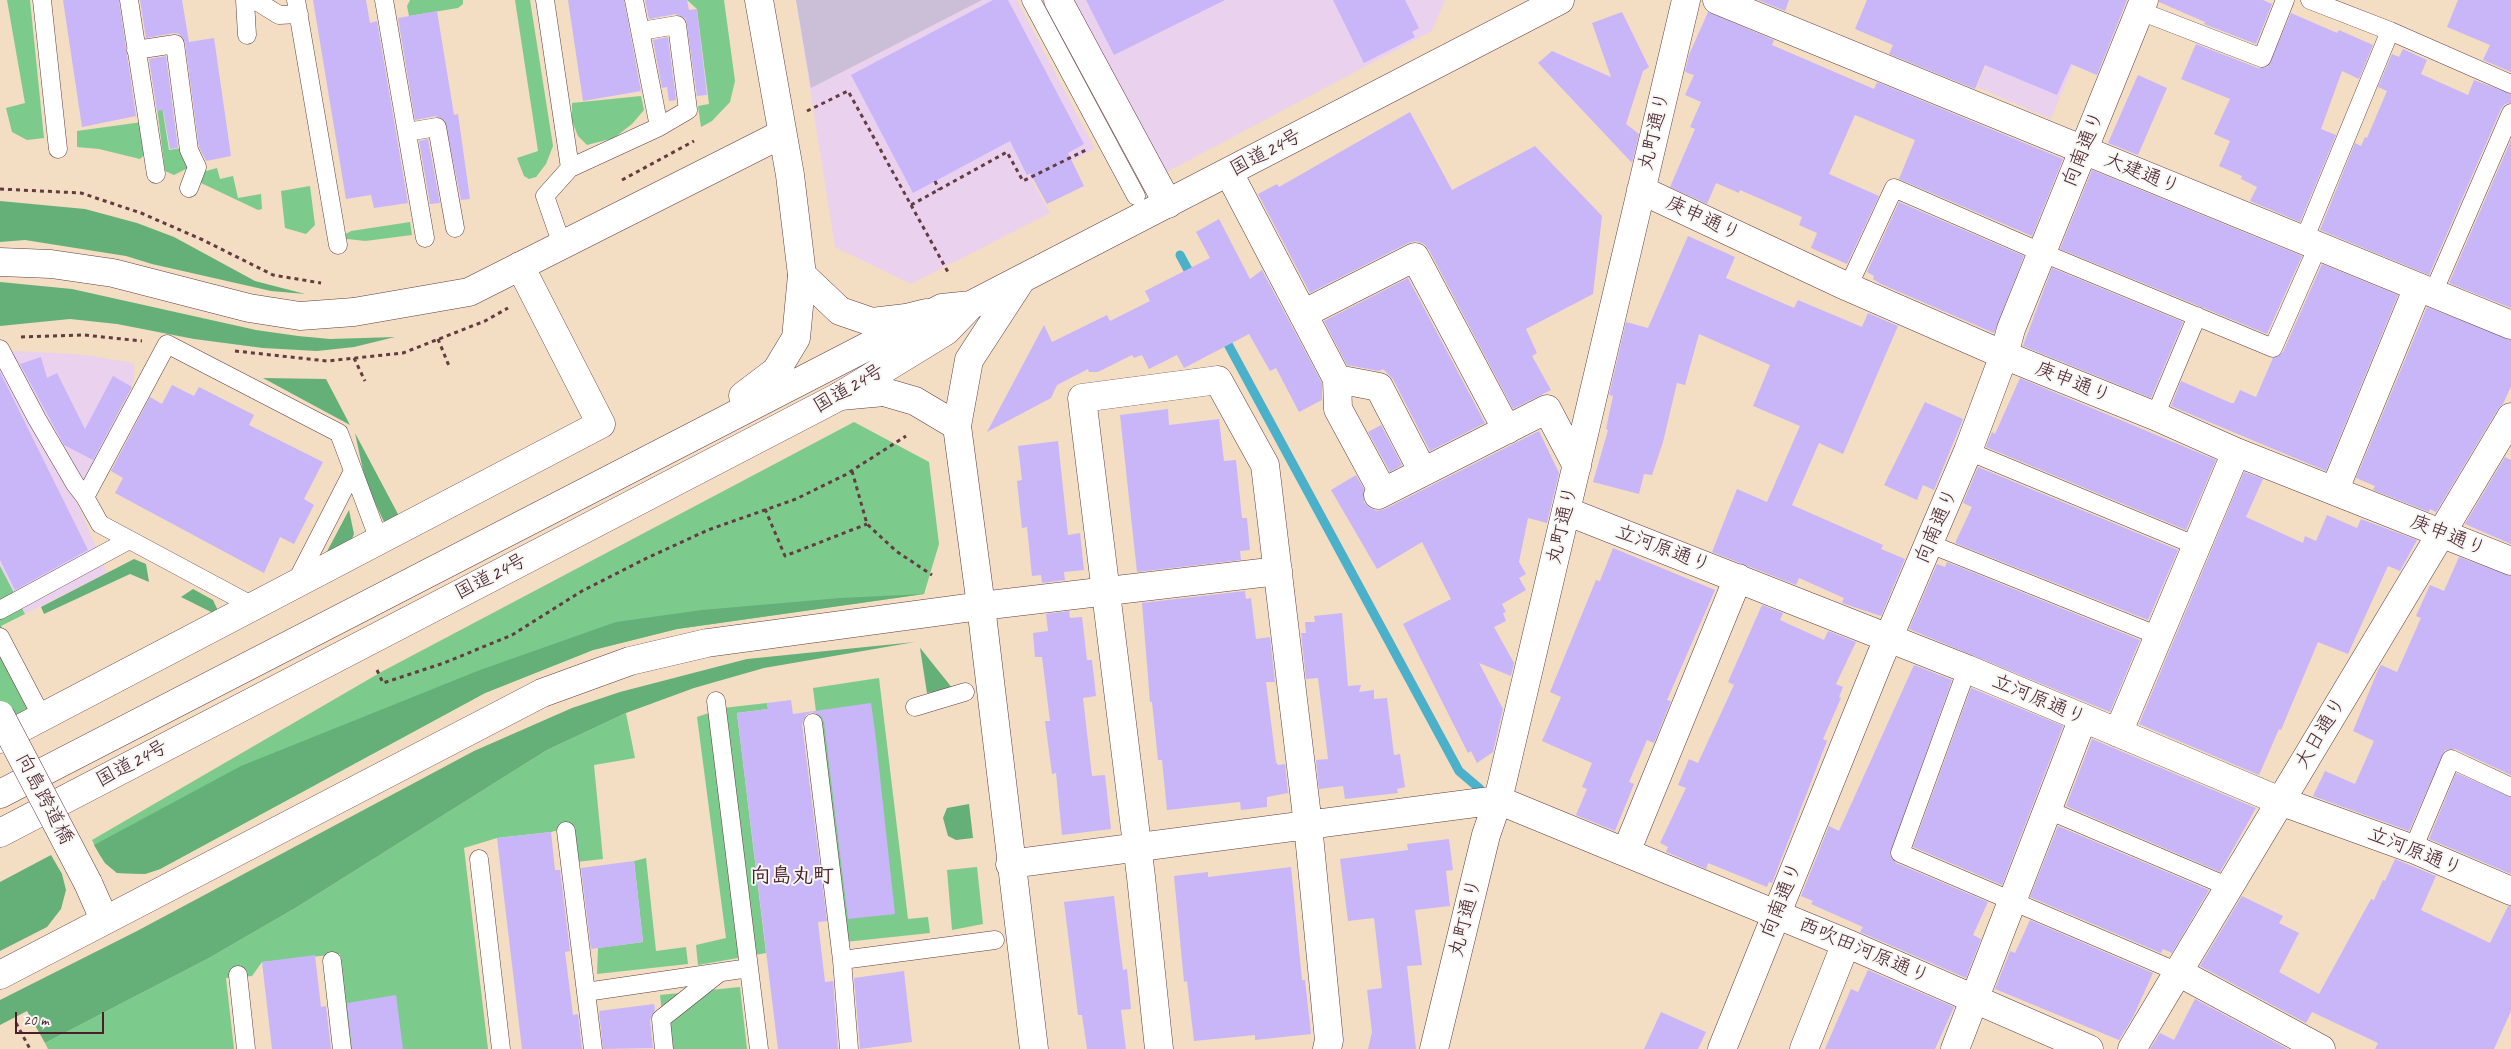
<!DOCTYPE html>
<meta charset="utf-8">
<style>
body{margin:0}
#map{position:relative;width:2511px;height:1049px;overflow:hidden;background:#f3ddc3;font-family:Caveat,sans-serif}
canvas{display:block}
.scale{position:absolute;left:15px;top:1012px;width:89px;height:22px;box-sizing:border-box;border:2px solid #4a1f2b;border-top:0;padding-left:6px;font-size:15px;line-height:18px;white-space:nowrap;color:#4a1f2b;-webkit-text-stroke:4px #f6f6f2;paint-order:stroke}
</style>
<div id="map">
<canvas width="2511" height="1049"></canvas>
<div class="scale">20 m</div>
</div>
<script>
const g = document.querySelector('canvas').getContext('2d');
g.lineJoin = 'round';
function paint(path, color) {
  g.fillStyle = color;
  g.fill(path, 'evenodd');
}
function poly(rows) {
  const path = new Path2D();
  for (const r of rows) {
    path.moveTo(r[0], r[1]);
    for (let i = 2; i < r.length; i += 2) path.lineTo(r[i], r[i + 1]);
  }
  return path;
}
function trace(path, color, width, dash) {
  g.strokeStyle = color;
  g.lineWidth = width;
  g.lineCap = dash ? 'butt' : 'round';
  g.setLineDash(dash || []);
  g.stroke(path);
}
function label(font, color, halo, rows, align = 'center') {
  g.font = font + ' Caveat,"Klee One",sans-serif';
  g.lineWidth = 4;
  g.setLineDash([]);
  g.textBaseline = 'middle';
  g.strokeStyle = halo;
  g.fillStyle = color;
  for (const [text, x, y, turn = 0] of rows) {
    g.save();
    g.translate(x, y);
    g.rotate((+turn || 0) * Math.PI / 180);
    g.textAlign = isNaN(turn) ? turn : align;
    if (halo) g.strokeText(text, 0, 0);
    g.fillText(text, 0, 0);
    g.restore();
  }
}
const built = poly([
 [796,0,1017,0,1095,149,1032,181,1050,213,911,284,835,247],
 [1064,0,1445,0,1432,31,1163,174],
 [2092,18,2051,119,1977,87,1993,50],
 [15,351,77,354,134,363,134,380,76,500,107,573,1,626,41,705,0,727,0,354]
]);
const industrial = poly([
 [796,0,982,0,811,88]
]);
const green = poly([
 [7,0,30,0,44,138,27,140,12,132,6,108,25,103],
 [410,0,463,0,463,4,458,8,409,16,407,6],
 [515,0,530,0,553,146,546,164,536,177,529,179,524,176,517,158,538,151],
 [687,0,724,0,735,81,730,102,712,121,701,127,698,106,709,104,697,9],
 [153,75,157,75,169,150,182,148,190,167,174,175,165,171],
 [641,96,644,110,632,124,614,138,587,145,578,136,572,121,572,103],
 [142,122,145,154,140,159,99,149,77,147,77,131],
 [217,168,220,179,233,176,238,198,261,194,262,209,258,210,201,183,199,173],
 [310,186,315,225,306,234,285,228,281,191],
 [410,222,412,235,365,241,339,238,351,231],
 [854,422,929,462,939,544,924,594,677,629,593,650,485,693,160,869,145,874,117,873,105,863,99,854,92,840,383,671],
 [0,566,25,614,1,626,41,705,0,727],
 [879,678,908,919,928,917,930,933,845,942,813,688],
 [767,703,768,709,737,713,766,953,698,965,696,945,726,938,697,717,723,708],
 [626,713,635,758,594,765,603,859,576,862,573,826,551,832,497,838,464,848,488,1049,350,1049,340,954,262,962,252,976,226,978,234,1049,48,1049,45,1043,209,958,297,907,547,750],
 [646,858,656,951,686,947,688,964,597,974,598,948,643,942,634,861],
 [977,867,983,924,952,930,947,870],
 [740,987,747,1049,666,1049,660,995]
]);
const forest = poly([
 [0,201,85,209,137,223,174,237,255,281,305,294,271,291,152,264,126,256,25,240,0,242],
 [0,282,72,289,256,330,298,336,330,339,395,337,354,347,317,351,263,348,194,339,117,324,70,319,0,326],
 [263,378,326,379,350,425],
 [355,433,399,516,385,524,366,484],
 [349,510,354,534,348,549,323,559],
 [134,559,146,564,149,582,130,574,44,614,41,607],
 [193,589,213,600,219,613,213,613,181,597],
 [924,594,677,629,593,650,485,693,160,869,145,874,117,873,105,863,94,845,241,766,480,670,616,622,702,610,840,598],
 [915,642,764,668,694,688,626,713,547,750,297,907,209,958,45,1043,27,1011,0,1025,0,1000,137,931,474,751,572,708,620,692,747,659],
 [920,648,921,649,953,689,927,693],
 [969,804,973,838,956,840,948,836,943,818,947,808],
 [51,855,62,874,66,890,61,909,47,927,0,951,0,882]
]);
const stream = poly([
 [1180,255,1193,279],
 [1223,335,1459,771,1480,789]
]);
const building = poly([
 [63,0,119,0,136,116,82,127],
 [140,0,182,0,189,42,214,38,231,156,206,161,199,147,185,42,179,34,174,33,146,38],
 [313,0,366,0,370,23,377,21,408,203,374,208,371,195,346,199],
 [568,0,624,0,641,91,583,101],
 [645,0,687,0,689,10,697,9,707,95,697,96,686,19,676,14,649,19],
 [993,0,1008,0,1084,144,1068,153,1084,186,1047,204,1030,173,1027,175,1010,141,913,193,851,75],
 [1086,0,1225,0,1114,55],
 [1333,0,1405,0,1419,28,1412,32,1415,37,1364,63],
 [1758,0,1789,0,1785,11],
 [1867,0,2127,0,2097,75,2071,64,2057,95,1985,65,1975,89,1889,54,1893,45,1855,29],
 [2159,0,2263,0,2272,4,2256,44,2204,24,2205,22,2159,2],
 [2458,0,2511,0,2511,72,2483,60,2490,45,2447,27],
 [437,11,454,115,458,114,470,199,461,200,445,121,436,116,415,120,398,18],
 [1622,12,1649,67,1643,71,1626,124,1639,134,1632,163,1538,63,1552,51,1611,77,1592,23],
 [1708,12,1774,40,1772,45,1874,89,1877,82,2063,159,2032,236,1899,179,1915,140,1855,115,1829,174,1879,196,1847,264,1811,248,1817,233,1799,225,1802,217,1740,190,1739,193,1716,183,1707,204,1670,187,1695,129,1690,127,1701,102,1685,95,1694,75,1685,72,1689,55],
 [2291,13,2337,33,2339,30,2373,45,2359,79,2342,71,2321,129,2336,135,2300,222,2250,201,2257,187,2241,179,2242,176,2219,166,2230,141,2214,134,2230,99,2181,79,2196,44,2258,68,2268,67],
 [668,37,676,100,669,101,667,87,662,88,653,40],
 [2403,49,2427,60,2421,74,2468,95,2474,80,2511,94,2511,103,2505,104,2501,109,2429,275,2320,230,2355,143,2361,146,2365,137,2367,138,2387,91,2378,87,2392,54,2399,57],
 [166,56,178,148,170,149,163,110,157,111,149,59],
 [2138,75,2167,88,2138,155,2108,143],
 [1410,112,1452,190,1535,146,1602,216,1593,294,1526,329,1537,353,1532,356,1551,390,1513,409,1429,250,1424,244,1416,241,1408,243,1310,293,1258,194,1277,184,1279,187],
 [428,139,440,203,430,204,419,141],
 [2511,140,2511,308,2449,283],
 [2092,170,2302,256,2267,334,2060,249],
 [1899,202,2024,256,1994,333,1881,284,1873,279,1874,276,1867,272],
 [1219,219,1250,279,1262,270,1322,383,1322,400,1299,412,1276,368,1270,371,1249,334,1184,368,1177,355,1149,369,1142,355,1134,358,1132,355,1098,372,1089,372,1088,369,1057,385,1051,398,987,432,1044,325,1052,342,1107,315,1110,321,1150,301,1145,291,1210,258,1196,232],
 [1688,236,1735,257,1726,278,1794,308,1798,300,1862,327,1868,313,1898,326,1843,454,1819,443,1792,505,1883,545,1881,549,1905,559,1881,616,1842,603,1844,598,1799,578,1796,585,1712,552,1737,489,1767,502,1800,426,1753,406,1770,365,1699,334,1685,385,1677,383,1663,442,1652,475,1644,474,1639,494,1593,482,1608,430,1606,429,1613,396,1609,395,1626,322,1648,328],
 [2322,264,2398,295,2326,471,2171,406,2181,381,2231,403,2234,403,2240,390,2256,397,2273,358,2283,352],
 [2052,268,2183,322,2151,398,2023,346],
 [1408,278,1485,423,1430,451,1393,379,1383,369,1379,371,1347,365,1324,321],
 [2427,307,2511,340,2511,386,2503,404,2498,409,2436,512,2430,509,2429,512,2373,490,2375,486,2356,478],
 [41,357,47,378,57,373,85,429,113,376,132,387,93,460,64,445,20,364],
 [0,372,88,550,15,590,0,560],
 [2020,378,2216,460,2186,530,1986,447,1992,432,1995,434],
 [172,385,194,396,199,387,254,415,249,425,323,462,304,499,314,505,294,544,280,537,264,573,115,493,123,478,111,471,150,397,162,404],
 [1925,402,1963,419,1934,490,1923,485,1917,500,1884,485],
 [1168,409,1169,425,1219,419,1224,461,1236,460,1242,518,1247,518,1250,550,1240,551,1241,560,1137,572,1120,415],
 [1381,425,1402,465,1390,472,1368,432],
 [1539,431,1559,473,1547,523,1528,518,1519,562,1526,574,1519,578,1526,590,1502,604,1506,612,1503,613,1506,621,1494,627,1514,663,1511,676,1479,663,1503,709,1493,752,1477,763,1471,751,1468,753,1403,624,1451,599,1422,542,1377,569,1331,490,1356,475,1364,489,1364,502,1370,508,1377,511,1385,509],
 [1058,441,1068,535,1080,533,1084,570,1064,572,1065,580,1042,583,1041,575,1032,576,1027,527,1022,528,1017,481,1022,480,1018,446],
 [2505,457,2511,460,2511,544,2465,524],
 [1978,467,2178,550,2148,620,1955,543,1972,507,1963,503],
 [2244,472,2263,479,2246,517,2303,543,2305,536,2316,541,2327,515,2357,528,2361,519,2417,540,2400,571,2388,566,2348,654,2318,642,2281,730,2279,729,2259,775,2139,724],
 [1613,548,1715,590,1667,700,1671,701,1654,743,1647,740,1629,782,1634,784,1615,831,1576,815,1587,789,1582,787,1592,763,1542,741,1561,697,1550,692,1596,580,1600,581],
 [2459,557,2511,576,2511,775,2455,749,2445,750,2409,831,2313,796,2325,771,2355,784,2374,741,2353,731,2378,670,2381,665,2397,672,2421,618,2416,616,2430,585,2444,591],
 [1947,562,2140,640,2110,712,1909,629,1937,564,1945,567],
 [1245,591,1246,599,1251,598,1256,639,1270,637,1275,682,1266,682,1276,762,1278,765,1285,764,1288,793,1267,797,1267,807,1241,810,1240,802,1167,810,1162,760,1158,760,1152,702,1150,702,1142,603],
 [1762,605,1783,613,1780,620,1824,640,1828,631,1856,642,1836,684,1843,687,1839,697,1841,698,1823,739,1827,741,1772,883,1769,882,1767,887,1708,863,1706,869,1669,853,1666,852,1668,847,1660,843,1686,788,1678,785,1689,759,1698,763,1734,685,1728,682],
 [1069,611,1070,618,1082,617,1087,660,1092,660,1096,696,1083,698,1092,776,1105,775,1111,829,1062,835,1056,773,1052,774,1045,721,1050,721,1042,657,1035,657,1033,633,1048,631,1046,614],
 [1342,613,1348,686,1361,685,1359,692,1374,690,1374,699,1387,698,1394,755,1400,754,1405,787,1397,789,1398,793,1345,799,1343,786,1319,789,1316,760,1328,759,1318,678,1306,679,1301,633,1306,633,1305,622,1315,622,1314,616],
 [1914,665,1952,680,1890,855,1896,863,1988,902,1973,935,1981,939,1966,978,1860,932,1863,927,1811,904,1813,901,1801,896,1829,826,1839,831],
 [1971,688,2063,726,2002,885,1913,847],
 [791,700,793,714,871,703,875,731,895,914,848,919,824,722,821,716,812,712,806,715,802,724,827,921,818,922,825,982,833,981,838,1049,778,1049,737,713,768,709,767,703],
 [2092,739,2256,808,2220,872,2066,806],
 [2456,773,2511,797,2511,874,2429,839],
 [2058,826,2209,890,2172,953,2163,949,2161,953,2030,897],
 [551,832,555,870,560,870,570,951,565,952,573,1015,578,1014,582,1049,522,1049,497,838],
 [1449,839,1453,870,1446,871,1450,906,1415,910,1422,965,1407,966,1416,1049,1368,1049,1372,1032,1367,990,1382,988,1374,918,1348,921,1340,859,1408,850,1407,844],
 [2395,859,2436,876,2421,910,2490,943,2508,906,2511,906,2511,1011,2494,1049,2375,1049,2378,1043,2312,1012,2306,1023,2200,966,2242,896,2283,916,2279,923,2299,933,2279,972,2319,994,2371,899,2374,900,2383,880,2385,881],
 [634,861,643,942,591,949,581,868],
 [1291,867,1302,980,1305,980,1311,1034,1255,1040,1255,1035,1194,1041,1187,981,1184,982,1174,876,1208,872,1208,877],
 [1114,896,1123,970,1127,969,1131,1009,1121,1010,1126,1049,1087,1049,1082,1015,1078,1015,1064,902],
 [2030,920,2153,973,2133,1017,2119,1040,1995,989,2010,951,2015,953],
 [315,955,321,1007,326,1006,331,1049,272,1049,262,962],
 [1868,970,1954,1007,1935,1049,1825,1049,1851,989,1858,992],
 [904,971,912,1042,860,1049,854,978],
 [396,995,403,1049,352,1049,347,1003],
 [2195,999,2288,1049,2150,1049,2160,1033,2174,1040],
 [654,1004,655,1010,650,1020,653,1048,603,1049,599,1011],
 [1661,1012,1706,1032,1698,1049,1644,1049]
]);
const path = poly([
 [807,111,848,91,911,205,1007,152,1023,181,1086,150],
 [622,180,694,141],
 [935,181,939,190],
 [0,189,81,193,141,213,203,240,273,275,321,283],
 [911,205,949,274],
 [21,337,84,335,142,341],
 [438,339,449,366],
 [235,351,327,361,403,353,485,321,508,308],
 [354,358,365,381],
 [852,471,867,524,896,551,932,575],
 [765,509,785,556,867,524],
 [377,670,383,683,444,663,512,635,582,591,647,558,708,530,796,499,845,475,906,436],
 [16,1023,30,1049]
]);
const service = poly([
 [42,0,58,149],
 [129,0,156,174],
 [245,0,247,35],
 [255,0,279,15,299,14],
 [296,0,338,245],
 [384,0,425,238],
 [545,0,570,168],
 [1031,0,1136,196],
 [2310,0,2390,31,2511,84],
 [2140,11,2262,58,2285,0],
 [641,31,677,25,688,110,659,127],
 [136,50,175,44,189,150,197,167,189,188],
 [407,132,437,127,455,228],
 [2304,240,2390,31],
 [562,245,545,196,570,168,659,127,634,0],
 [1848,287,1894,188,2043,253,2273,348,2318,246],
 [2433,293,2511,113],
 [0,349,37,419,75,484,85,497],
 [2155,416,2197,316],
 [1968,451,2197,546],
 [1930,544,2159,636],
 [295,584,353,471],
 [253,606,100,524,85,497,167,344,339,433,379,540],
 [0,610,129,540],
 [0,637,42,717],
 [1967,669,1900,853,2178,972],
 [716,701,759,1049],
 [915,707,965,692],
 [813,723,842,960,849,1049],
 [2048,810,2229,887],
 [566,831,593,1049],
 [2413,849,2451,759,2511,787],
 [479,859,501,1049],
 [842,960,995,940],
 [332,961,342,1049],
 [238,975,246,1049],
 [586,992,749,968],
 [664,1049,661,1019,719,973]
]);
const minor = poly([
 [1058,0,1168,204],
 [1717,0,2511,325],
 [1229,173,1337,379,1379,387,1423,472],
 [1641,190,1848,287,2004,355,2155,416,2236,452,2511,561],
 [1303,314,1415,257,1507,430],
 [1337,379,1338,409,1383,492],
 [2335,489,2418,287],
 [1378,495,1547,409,1577,466],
 [1566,511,1967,669,2280,801,2413,849,2511,891],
 [981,606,1278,571],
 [2118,733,2236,452],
 [0,739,601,424,520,266],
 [1626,852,1738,578],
 [1010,864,1498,800,1846,943,2089,1049],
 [2178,972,2321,1049],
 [1159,1049,1141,877,1082,398,1218,380,1265,465,1308,825,1329,1040,1327,1049],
 [1434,1049,1486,835,1498,800,1686,0],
 [1722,1049,1880,658,1968,451,2004,355,2011,329,2144,0],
 [1804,1049,1846,943],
 [1955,1049,2083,718],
 [2132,1049,2511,417]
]);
const tertiary = poly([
 [759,0,790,175,802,275,840,311,872,322,906,318,926,313],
 [0,262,51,264,113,273,249,308,300,316,354,312,469,292,782,134],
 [840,396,884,392,915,401,957,426,981,606,1034,1049],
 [88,883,104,919],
 [0,975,542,693,630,661,707,643,981,606]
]);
const trunk = poly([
 [743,396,776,371,796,338,802,275],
 [957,426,969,360,1021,280],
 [0,794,942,308,971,305],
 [0,833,840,396,946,331,971,305,1560,0]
]);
const tertiaryBridge = poly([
 [0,715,88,883]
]);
const streetNames = [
 ["丸町通り",1655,131,-77],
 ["向南通り",2084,149,-68],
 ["国道24号",1266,153,-28],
 ["大建通り",2142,174,22],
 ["庚申通り",1703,219,25],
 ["庚申通り",2073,383,22],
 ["国道24号",849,389,-30],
 ["丸町通り",1563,525,-77],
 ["向南通り",1937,526,-67],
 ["庚申通り",2448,536,22],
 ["立河原通り",1663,549,21],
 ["国道24号",491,577,-27],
 ["立河原通り",2039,700,23],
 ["大日通り",2321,733,-59],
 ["国道24号",132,764,-28],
 ["向島跨道橋",44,799,62],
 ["立河原通り",2415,852,22],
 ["向南通り",1782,900,-68],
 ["丸町通り",1466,918,-76],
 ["西吹田河原通り",1864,951,23]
];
const neighbourhoodNames = [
 ["向島丸町",792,876]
];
paint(built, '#ead1ed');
paint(industrial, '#cabfd7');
paint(green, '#7ccb8c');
paint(forest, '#65af78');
trace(stream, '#4bb0ca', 9);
paint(building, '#c8b6f9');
trace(service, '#633c42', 19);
trace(minor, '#633c42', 29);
trace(tertiary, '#633c42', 29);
trace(trunk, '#633c42', 29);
trace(path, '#633c42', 3, [4, 4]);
trace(service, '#fff', 18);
trace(minor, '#fff', 28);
trace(tertiary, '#fff', 28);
trace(trunk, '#fff', 28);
trace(tertiaryBridge, '#633c42', 29, []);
trace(tertiaryBridge, '#fff', 28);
label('20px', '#4a1f2b', '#f6f6f2', streetNames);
label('bold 21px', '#4a1f2b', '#f6f6f2', neighbourhoodNames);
</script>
